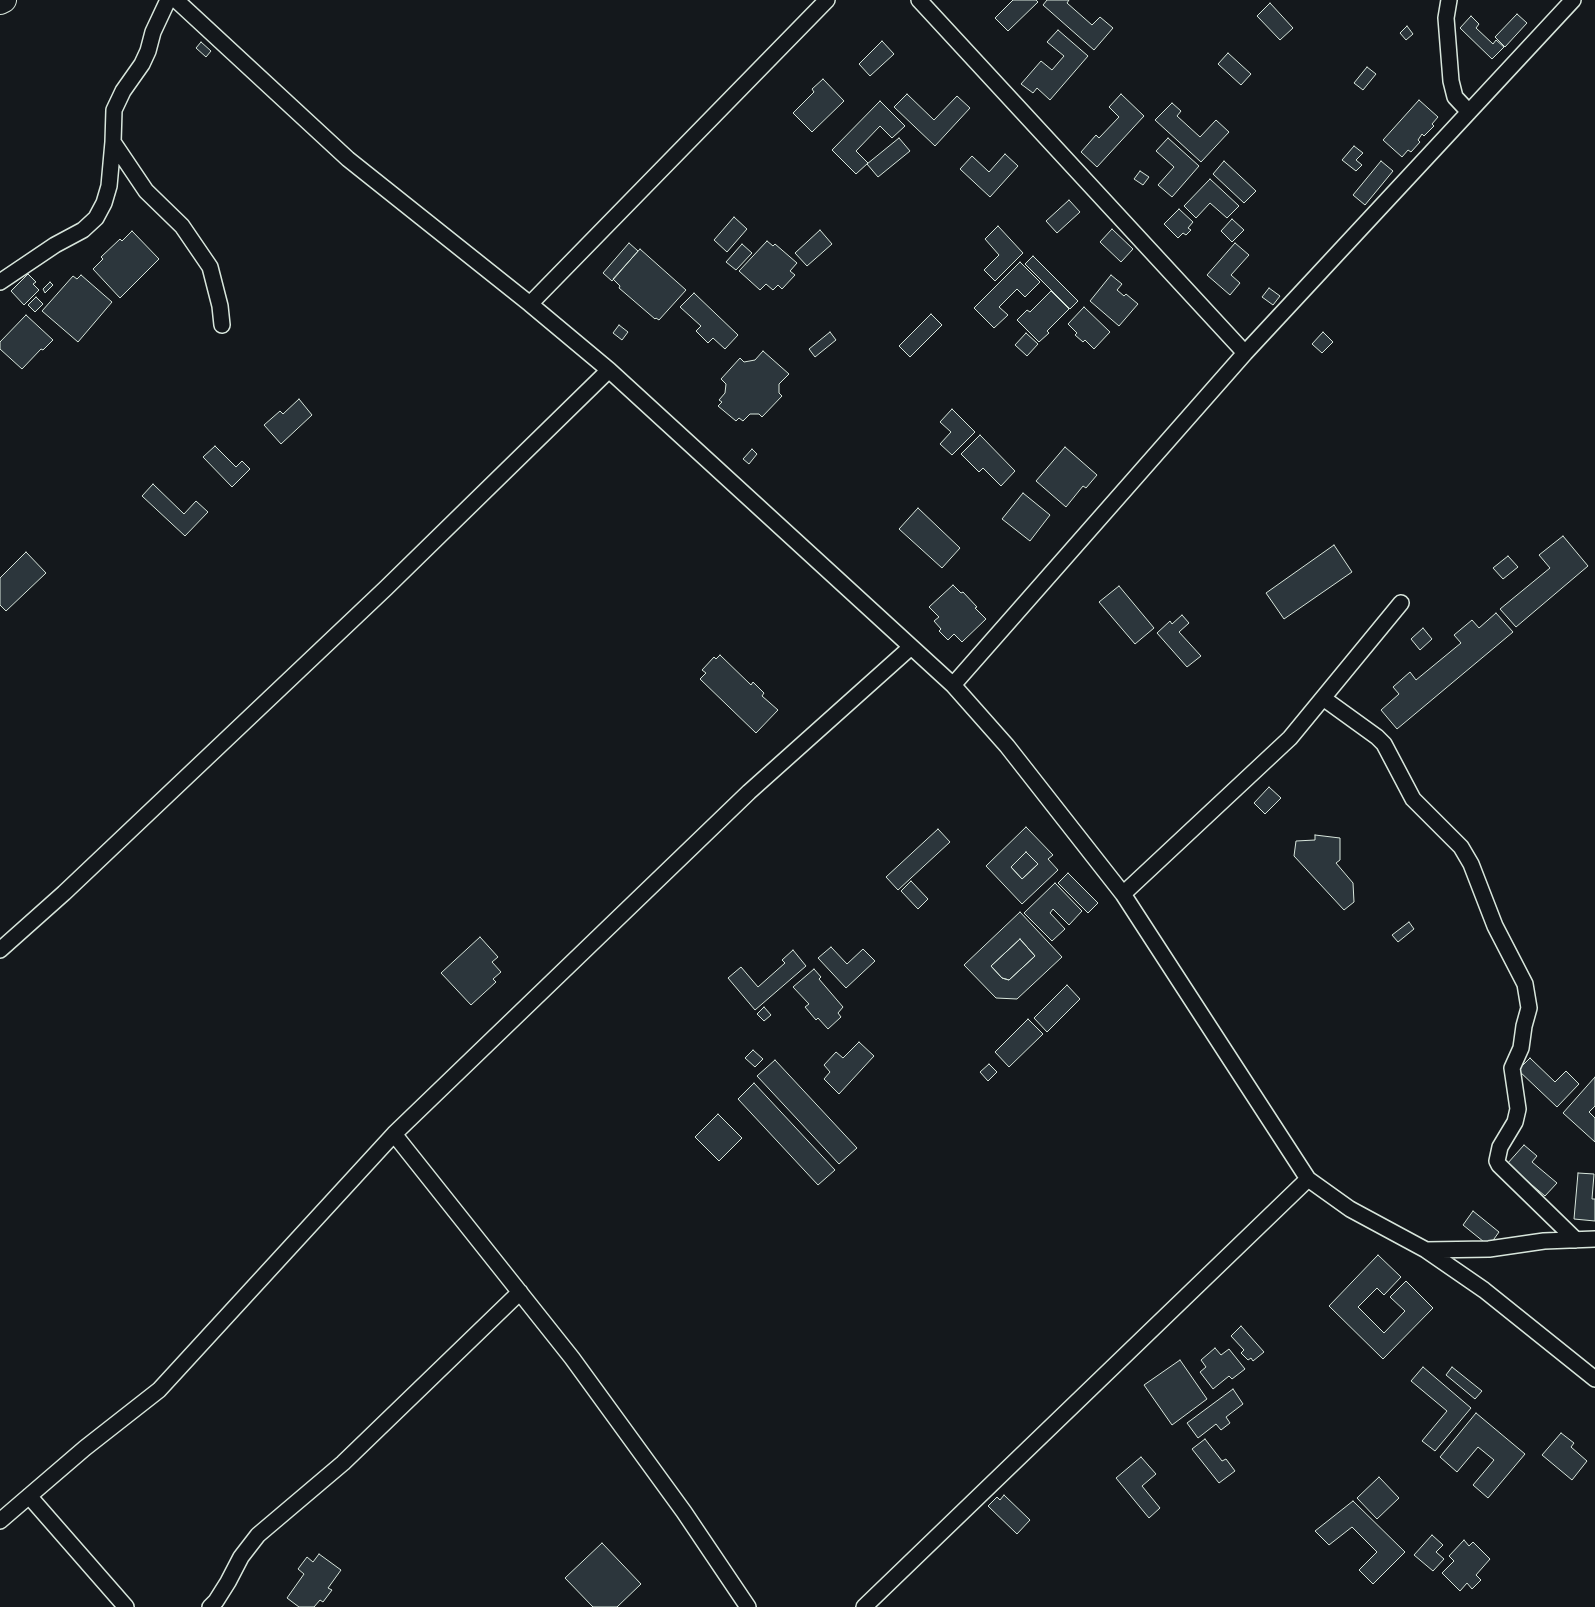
<!DOCTYPE html>
<style>
body{margin:0}
canvas{display:block;background:#14181c}
</style>
<canvas width="1595" height="1607"></canvas>
<script>
const g = document.querySelector('canvas').getContext('2d');
g.lineJoin = 'round';
function paint(path, color) {
  g.fillStyle = color;
  g.fill(path, 'evenodd');
}
function poly(rows) {
  const path = new Path2D();
  for (const r of rows) {
    path.moveTo(r[0], r[1]);
    for (let i = 2; i < r.length; i += 2) path.lineTo(r[i], r[i + 1]);
  }
  return path;
}
function trace(path, color, width, dash) {
  g.strokeStyle = color;
  g.lineWidth = width;
  g.lineCap = dash ? 'butt' : 'round';
  g.setLineDash(dash || []);
  g.stroke(path);
}
const building = poly([
 [1013,0,1036,0,1038,2,1008,31,995,18,1013,0],
 [1047,0,1069,0,1067,3,1092,25,1100,17,1113,28,1094,50,1043,5,1047,0],
 [1270,3,1293,28,1280,40,1257,16,1270,3],
 [1517,14,1527,23,1505,47,1495,37,1517,14],
 [1471,16,1479,24,1476,28,1493,44,1496,40,1504,47,1492,59,1460,28,1471,16],
 [1407,26,1413,34,1406,40,1400,33,1407,26],
 [1058,30,1088,56,1050,100,1037,88,1033,93,1021,84,1041,61,1052,70,1064,56,1047,42,1058,30],
 [882,41,894,54,870,76,859,64,882,41],
 [201,42,211,51,206,57,196,48,201,42],
 [1228,53,1251,74,1241,85,1218,64,1228,53],
 [1367,67,1376,74,1363,90,1354,83,1367,67],
 [823,79,844,101,812,132,793,113,814,92,812,89,823,79],
 [907,94,934,120,957,96,970,108,935,146,894,107,907,94],
 [1121,94,1144,116,1097,167,1081,152,1096,135,1099,138,1119,117,1109,107,1121,94],
 [1419,100,1438,117,1432,124,1434,126,1424,136,1422,134,1418,140,1420,142,1411,152,1408,150,1402,157,1383,140,1419,100],
 [880,101,905,126,892,138,880,126,856,151,868,163,856,174,832,150,880,101],
 [1172,103,1181,111,1177,116,1200,137,1216,120,1229,132,1201,162,1155,120,1172,103],
 [899,138,910,151,878,177,867,164,899,138],
 [1168,138,1199,166,1172,197,1158,185,1174,167,1156,151,1168,138],
 [1354,146,1363,153,1356,160,1362,165,1356,171,1342,160,1354,146],
 [1005,154,1018,166,990,197,960,169,972,156,989,172,1005,154],
 [1224,161,1256,191,1244,203,1213,174,1224,161],
 [1381,161,1393,171,1365,205,1353,195,1381,161],
 [1140,171,1149,177,1143,185,1134,179,1140,171],
 [1210,179,1239,206,1227,218,1210,203,1196,218,1184,206,1210,179],
 [1069,200,1080,212,1057,233,1046,221,1069,200],
 [1179,209,1193,222,1188,228,1191,230,1186,235,1183,233,1178,238,1164,224,1179,209],
 [734,217,747,229,727,252,714,240,734,217],
 [1232,219,1244,230,1232,242,1221,231,1232,219],
 [998,226,1023,253,995,281,984,270,999,255,985,239,998,226],
 [1112,229,1133,249,1121,262,1100,242,1112,229],
 [820,230,832,244,807,266,795,253,820,230],
 [132,231,159,259,120,298,93,269,103,259,101,257,120,239,122,241,132,231],
 [767,241,773,246,775,244,797,263,790,271,795,275,782,289,778,285,773,290,766,284,760,290,739,271,767,241],
 [629,243,638,251,612,281,603,273,629,243],
 [1235,243,1249,255,1231,275,1240,283,1230,295,1207,275,1235,243],
 [742,244,752,253,736,270,726,262,742,244],
 [640,249,686,290,659,320,656,318,655,319,619,288,620,286,613,279,640,249],
 [1033,256,1078,301,1070,309,1025,264,1033,256],
 [1020,262,1040,282,1025,297,1017,289,999,307,1008,315,994,328,974,308,1020,262],
 [28,274,36,282,33,284,39,290,24,305,11,291,28,274],
 [81,275,112,302,78,342,42,311,73,276,77,279,81,275],
 [1111,275,1122,284,1117,290,1124,296,1126,294,1138,304,1119,326,1090,301,1111,275],
 [50,282,53,285,45,293,43,289,50,282],
 [1269,288,1280,296,1273,305,1262,297,1269,288],
 [1051,291,1069,309,1047,331,1049,333,1039,342,1017,320,1027,310,1030,312,1051,291],
 [694,293,738,335,725,349,713,338,708,343,696,331,701,326,680,307,694,293],
 [36,297,43,304,35,312,28,305,36,297],
 [1084,307,1110,332,1094,349,1085,340,1083,342,1075,335,1077,333,1068,324,1084,307],
 [931,314,942,325,910,357,899,346,931,314],
 [26,315,53,340,43,350,41,349,22,369,0,349,0,342,26,315],
 [619,325,628,332,622,340,613,333,619,325],
 [830,332,836,340,815,357,809,349,830,332],
 [1323,332,1333,342,1322,353,1312,344,1323,332],
 [1026,333,1038,344,1027,356,1015,345,1026,333],
 [763,351,789,374,779,384,779,393,782,396,762,417,759,414,750,414,743,421,739,418,736,421,718,406,722,402,719,400,725,393,726,384,721,379,740,358,744,362,755,360,763,351],
 [299,399,312,415,281,444,264,425,280,411,283,414,299,399],
 [952,409,975,432,952,455,940,444,951,432,940,422,952,409],
 [980,435,1015,471,1001,486,983,468,979,472,961,454,980,435],
 [215,446,236,467,242,461,250,469,232,487,203,457,215,446],
 [1065,447,1097,475,1086,488,1083,486,1066,507,1036,481,1065,447],
 [752,449,757,454,749,464,743,459,752,449],
 [153,484,184,514,196,501,208,512,185,536,142,496,153,484],
 [1023,493,1050,515,1030,541,1002,519,1023,493],
 [918,508,960,548,942,568,899,529,918,508],
 [1563,536,1588,566,1516,627,1500,609,1550,568,1539,555,1563,536],
 [1334,545,1352,572,1284,619,1266,593,1334,545],
 [26,552,46,573,6,611,0,605,0,578,26,552],
 [1508,556,1518,567,1503,579,1493,568,1508,556],
 [953,585,961,593,963,592,977,607,975,608,986,619,962,642,954,634,948,640,939,631,941,629,934,621,939,617,929,607,953,585],
 [1119,586,1154,628,1135,644,1099,602,1119,586],
 [1496,613,1513,632,1397,729,1381,710,1399,694,1393,687,1410,672,1416,680,1461,643,1454,635,1472,620,1479,628,1496,613],
 [1182,615,1189,623,1179,632,1201,656,1187,667,1157,633,1170,621,1172,624,1182,615],
 [1423,628,1432,639,1420,650,1411,639,1423,628],
 [720,655,751,685,753,682,764,693,762,696,778,710,756,733,700,679,706,673,702,670,714,657,716,659,720,655],
 [1269,787,1281,798,1265,814,1254,803,1269,787],
 [1026,827,1053,855,1048,859,1058,870,1022,904,986,866,1026,827],
 [1026,852,1038,864,1022,879,1011,867,1026,852],
 [938,829,950,842,898,890,886,877,938,829],
 [1315,835,1340,838,1340,860,1336,863,1353,883,1354,902,1344,910,1294,856,1296,841,1315,840,1315,835],
 [1026,852,1038,864,1022,879,1011,867,1026,852],
 [1068,873,1098,903,1088,913,1058,883,1068,873],
 [911,881,928,899,918,909,901,891,911,881],
 [1055,883,1082,911,1069,925,1053,909,1050,913,1065,929,1052,941,1024,913,1055,883],
 [1020,912,1062,957,1017,999,996,998,964,965,1020,912],
 [1020,939,1035,956,1009,980,1002,978,991,966,1020,939],
 [1409,922,1414,929,1398,942,1392,935,1409,922],
 [480,937,498,957,492,962,501,972,493,979,496,982,471,1005,441,973,480,937],
 [1020,939,1035,956,1009,980,1002,978,991,966,1020,939],
 [831,947,847,964,863,949,875,961,846,988,818,958,831,947],
 [793,950,806,966,755,1010,728,978,741,967,758,987,785,963,782,960,793,950],
 [814,969,821,977,819,979,843,1007,838,1013,841,1017,828,1029,818,1018,816,1020,805,1007,809,1004,793,987,814,969],
 [1067,985,1080,999,1047,1032,1034,1018,1067,985],
 [764,1007,771,1015,764,1021,757,1014,764,1007],
 [1028,1019,1043,1034,1009,1067,995,1052,1028,1019],
 [859,1042,874,1056,839,1094,824,1079,830,1072,824,1065,836,1052,843,1058,859,1042],
 [753,1050,763,1059,755,1067,745,1058,753,1050],
 [1530,1058,1555,1082,1566,1071,1579,1084,1557,1107,1518,1070,1530,1058],
 [775,1060,857,1148,839,1164,757,1076,775,1060],
 [989,1064,997,1072,988,1081,980,1072,989,1064],
 [1595,1077,1595,1106,1589,1112,1595,1118,1595,1142,1563,1113,1595,1077],
 [754,1083,835,1170,818,1185,738,1099,754,1083],
 [718,1114,742,1138,719,1161,695,1137,718,1114],
 [1524,1145,1537,1156,1532,1162,1557,1183,1545,1196,1507,1164,1524,1145],
 [1578,1173,1594,1174,1592,1199,1595,1199,1595,1221,1574,1219,1578,1173],
 [1473,1211,1499,1232,1489,1246,1463,1225,1473,1211],
 [1378,1255,1401,1277,1384,1295,1377,1288,1358,1307,1384,1333,1405,1311,1390,1297,1406,1281,1433,1308,1383,1359,1329,1306,1378,1255],
 [1241,1326,1264,1352,1253,1361,1251,1358,1248,1360,1241,1353,1244,1350,1231,1336,1241,1326],
 [1215,1348,1221,1355,1229,1349,1245,1369,1232,1379,1229,1376,1213,1389,1200,1372,1206,1367,1201,1360,1215,1348],
 [1180,1360,1207,1399,1172,1425,1144,1385,1180,1360],
 [1423,1367,1471,1408,1435,1451,1422,1441,1447,1411,1411,1381,1423,1367],
 [1452,1367,1482,1391,1475,1399,1446,1375,1452,1367],
 [1233,1389,1243,1404,1226,1417,1230,1423,1221,1430,1216,1424,1198,1438,1187,1423,1233,1389],
 [1476,1413,1525,1454,1488,1498,1473,1485,1494,1460,1478,1447,1457,1472,1440,1457,1476,1413],
 [1561,1433,1574,1443,1571,1447,1587,1461,1572,1480,1542,1455,1561,1433],
 [1205,1439,1222,1461,1226,1459,1235,1471,1219,1483,1192,1449,1205,1439],
 [1141,1457,1156,1474,1142,1486,1160,1508,1149,1518,1116,1478,1141,1457],
 [1379,1477,1399,1498,1377,1519,1357,1498,1379,1477],
 [1004,1495,1030,1520,1017,1534,988,1506,997,1497,1000,1500,1004,1495],
 [1353,1501,1405,1552,1373,1584,1359,1570,1377,1552,1352,1527,1329,1545,1315,1531,1353,1501],
 [1432,1535,1443,1545,1436,1552,1444,1559,1433,1571,1414,1555,1432,1535],
 [1464,1540,1469,1546,1473,1542,1490,1559,1476,1575,1481,1580,1472,1589,1467,1583,1460,1591,1442,1573,1454,1561,1449,1556,1464,1540],
 [602,1543,641,1584,617,1607,593,1607,565,1578,602,1543],
 [319,1554,341,1570,328,1588,332,1590,323,1602,320,1600,314,1607,299,1607,287,1598,304,1574,298,1569,307,1557,313,1562,319,1554]
]);
const minor = poly([
 [176,0,348,159,530,304,609,370,953,685,1007,746,1123,894,1308,1179,1350,1209,1426,1250,1484,1290,1595,1379],
 [919,0,1245,353],
 [1449,0,1446,18,1451,81,1455,97,1469,112],
 [113,142,146,191,182,226,210,267,220,306,222,325],
 [0,282,55,245,83,230,96,218,104,203,109,186,113,142,114,110,123,91,142,64,148,51,153,32,168,0],
 [530,304,827,0],
 [953,685,1245,353,1573,0],
 [1323,698,1377,737,1384,744,1413,799,1461,847,1471,864,1495,926,1525,984,1529,1008,1524,1026,1521,1048,1512,1068,1518,1109,1515,1122,1500,1147,1497,1161,1499,1165,1576,1240],
 [1123,894,1290,738,1401,603],
 [0,950,64,893,386,588,609,370],
 [394,1134,572,1358,684,1512,748,1607],
 [1426,1250,1489,1249,1544,1241,1595,1239],
 [29,1496,126,1607],
 [0,1521,85,1448,159,1390,394,1134,749,792,911,647],
 [210,1607,216,1601,228,1582,241,1557,258,1535,343,1463,520,1292],
 [864,1607,1308,1179]
]);
const primary = poly([
 [0,2,4,0]
]);
paint(building, '#2c363c');
trace(building, '#d8e6dc', 1);
trace(minor, '#d8e6dc', 18);
trace(primary, '#d8e6dc', 26);
trace(minor, '#14181c', 15);
trace(primary, '#14181c', 24);
</script>
